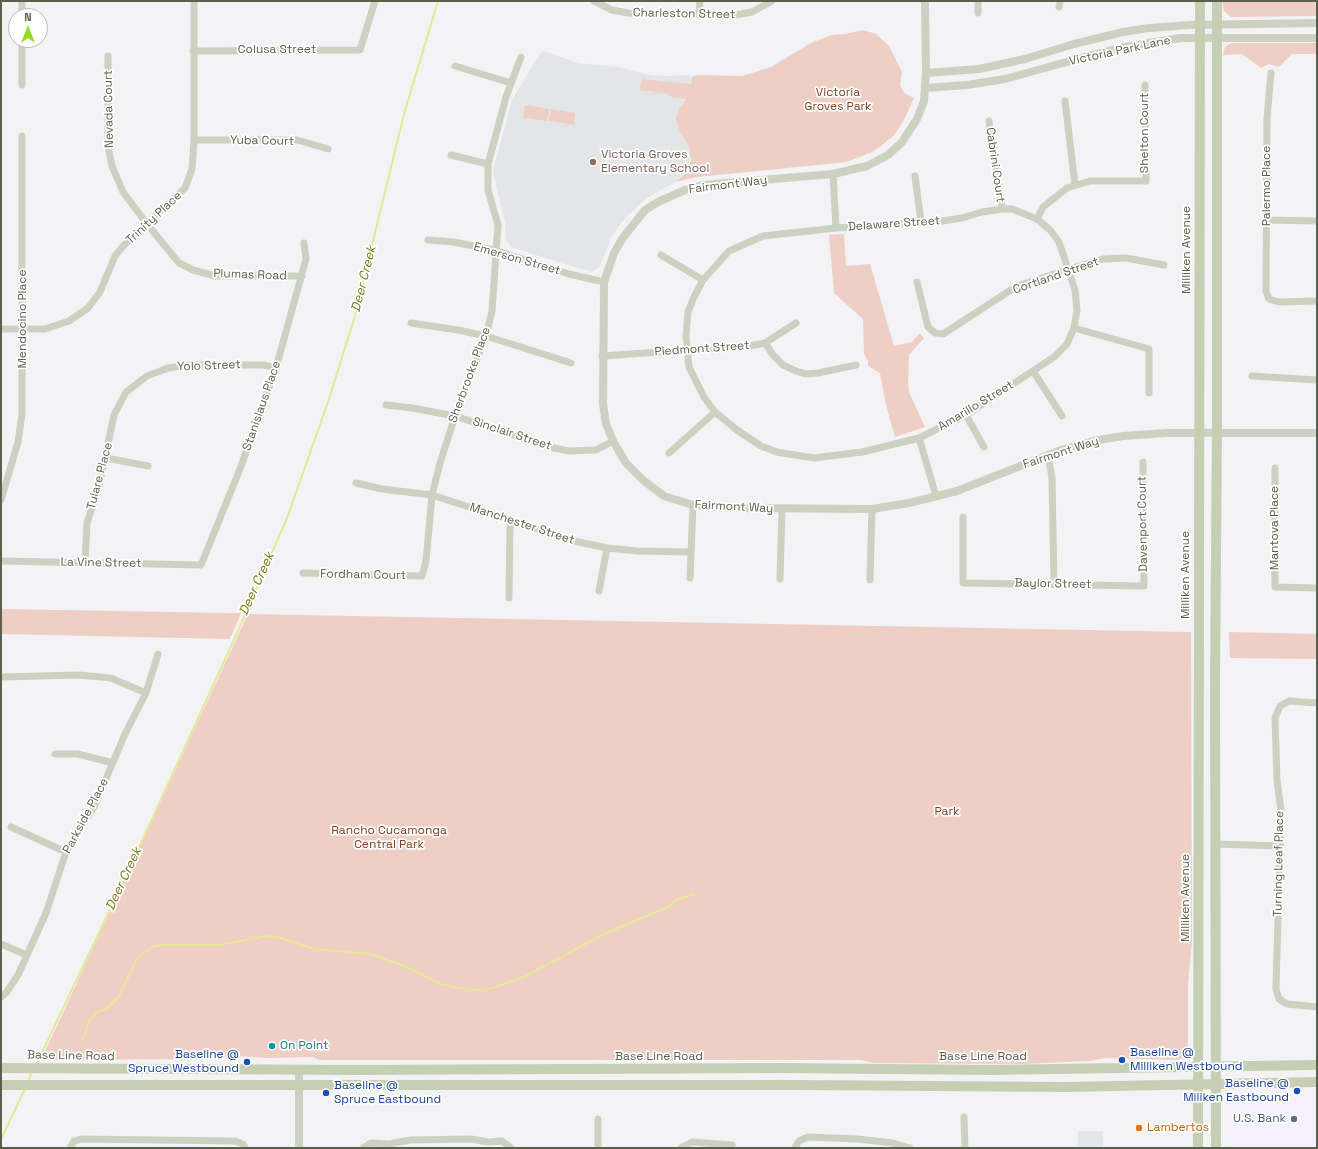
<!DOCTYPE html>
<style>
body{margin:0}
#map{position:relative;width:1318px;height:1149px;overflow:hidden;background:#f3f3f5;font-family:"Space Grotesk",sans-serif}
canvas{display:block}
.frame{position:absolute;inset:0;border:2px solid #59604b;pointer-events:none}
.north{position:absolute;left:8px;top:8px;width:40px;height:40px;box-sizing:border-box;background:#fff;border:1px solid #bdbfb7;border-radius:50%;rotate:0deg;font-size:11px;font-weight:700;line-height:16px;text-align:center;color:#59604b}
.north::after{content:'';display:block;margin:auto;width:14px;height:18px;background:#93dd25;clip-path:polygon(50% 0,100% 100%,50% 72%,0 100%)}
</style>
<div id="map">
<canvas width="1318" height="1149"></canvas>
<div class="frame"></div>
<div class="north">N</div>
</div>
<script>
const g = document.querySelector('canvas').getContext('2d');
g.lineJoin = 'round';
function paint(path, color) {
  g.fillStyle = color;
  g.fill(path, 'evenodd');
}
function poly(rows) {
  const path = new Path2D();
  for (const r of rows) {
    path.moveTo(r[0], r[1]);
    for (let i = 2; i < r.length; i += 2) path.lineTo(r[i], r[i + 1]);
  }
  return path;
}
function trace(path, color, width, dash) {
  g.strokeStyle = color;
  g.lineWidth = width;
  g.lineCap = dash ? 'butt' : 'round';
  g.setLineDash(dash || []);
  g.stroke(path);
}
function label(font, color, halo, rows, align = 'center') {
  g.font = font + ' "Space Grotesk",sans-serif';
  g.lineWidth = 3.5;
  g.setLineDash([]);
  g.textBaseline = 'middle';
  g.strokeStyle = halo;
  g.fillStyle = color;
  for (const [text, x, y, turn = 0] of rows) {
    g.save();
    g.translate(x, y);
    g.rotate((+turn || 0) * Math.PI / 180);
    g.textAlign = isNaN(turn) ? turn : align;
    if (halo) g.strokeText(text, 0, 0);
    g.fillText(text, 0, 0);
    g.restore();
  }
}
const commercial = poly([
 [1240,1092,1253,1095,1276,1094,1297,1098,1317,1096,1317,1148,1231,1148,1230,1099,1233,1094]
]);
const education = poly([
 [544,51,578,63,614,66,650,75,667,76,688,75,692,77,689,93,679,109,677,122,689,146,691,155,688,169,675,182,647,198,625,218,612,236,600,266,592,272,564,264,511,247,506,240,505,223,493,171,512,100,541,52],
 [1078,1131,1103,1131,1103,1148,1078,1148]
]);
const green = poly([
 [1222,1,1317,2,1317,16,1231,17,1224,11],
 [863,30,876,34,889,46,902,72,900,85,904,93,914,98,903,122,894,135,880,147,870,153,847,162,697,177,675,182,686,173,691,160,689,146,680,132,676,119,679,109,686,99,673,98,666,93,640,90,642,79,691,84,692,77,697,75,742,76,771,67,811,43,831,35,845,34],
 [1231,43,1317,43,1317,54,1292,54,1279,67,1269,64,1261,68,1242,54,1223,55,1225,47],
 [525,105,549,109,547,121,523,118],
 [551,109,575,113,574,125,549,121],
 [844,234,846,266,870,264,894,346,912,342,920,333,924,338,909,355,908,381,909,392,925,427,895,437,886,405,880,373,868,366,868,361,864,354,863,319,834,293,829,235],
 [1,609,226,613,241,613,230,639,1,634],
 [248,614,1191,632,1192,942,1188,984,1188,1053,1185,1057,1179,1060,1106,1058,1089,1061,1022,1064,875,1063,860,1060,319,1060,312,1057,268,1058,234,1056,209,1059,41,1060],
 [1229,632,1317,634,1317,659,1230,658]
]);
const stream = poly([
 [83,1041,89,1021,99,1011,106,1009,114,1002,119,996,138,957,154,946,163,945,218,945,268,936,277,937,314,949,371,954,404,966,441,984,458,988,474,990,492,988,524,977,606,933,668,907,676,900,694,894],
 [36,1065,126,876,238,631,287,518,328,402,354,319,404,114,438,1],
 [28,1081,32,1072],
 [1,1139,25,1089]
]);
const minor = poly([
 [594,1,612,10,628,13,736,15,752,12,772,1],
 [1059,7,1060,1],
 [978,13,978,1],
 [699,15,700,1],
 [22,16,22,1],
 [193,51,360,50,375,1],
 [108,56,108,146,112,166,123,192,147,224,179,263,193,270,215,276,302,276],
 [455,66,511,83],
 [1271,73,1267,118,1266,291,1269,299,1279,302,1317,301],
 [22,85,22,40],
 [1065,101,1075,185],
 [989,121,1002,209],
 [194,140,297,140,328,149],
 [451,155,488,164],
 [833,174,836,228],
 [915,176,921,222],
 [1002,209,1012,209,1037,219,1050,230,1059,242,1075,290,1077,310,1074,328,1067,344,1054,357,966,415,919,438,862,452,814,458,777,452,761,446,737,430,715,412,704,397,689,367,686,336,688,312,694,297,703,280,729,251,763,236,836,228,942,221,962,218,982,212,1002,209],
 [1037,219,1043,207,1067,188,1090,181,1146,181,1145,85],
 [1267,220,1317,221],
 [428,240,454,242,498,251,569,274,604,282],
 [661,255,703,280],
 [917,282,928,327,935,333,943,334,1017,286,1069,269,1103,259,1126,258,1164,265],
 [411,323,458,330,486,336,571,363],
 [1074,328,1149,349,1149,393],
 [1,329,45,329,69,321,88,308,100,292,115,256,125,244,185,188,192,169,194,140,194,1],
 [765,343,773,355,783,365,796,371,806,374,818,373,856,365],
 [602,356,749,346,765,343,796,323],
 [1033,371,1062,416],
 [1252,376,1317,380],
 [386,405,412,408,455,416,549,447,569,451,596,450,613,441],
 [966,415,984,447],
 [919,438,936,496],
 [669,453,715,412],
 [1048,455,1052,478,1054,584],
 [106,458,148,466],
 [1275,468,1275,587,1317,588],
 [356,483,382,489,432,495,574,541,607,548,637,551,690,552],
 [1,500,18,442,22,414,22,136],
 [963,517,963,583,1144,586,1143,462],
 [1,561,201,565,240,469,276,368,306,259,304,243],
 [85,563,87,523,99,486,114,415,126,392,147,376,168,368,190,365,264,365,276,368],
 [303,573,422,576,426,561,432,495,440,463,455,416,486,336,492,311,498,225,488,190,488,164,506,97,521,57],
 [690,578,693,505],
 [780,579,782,509],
 [870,580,872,509],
 [599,591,607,548],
 [509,598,510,521],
 [1,677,79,675,111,678,146,693],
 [1317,703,1289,701,1280,706,1275,718,1277,780,1281,810,1276,989,1279,999,1287,1004,1317,1007],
 [55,754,78,754,113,763],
 [11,827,66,852],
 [1215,844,1281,846],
 [1,944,27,955],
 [1,997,6,993,18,975,46,913,66,852,94,807,125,734,146,693,158,654],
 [964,1117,965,1148],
 [70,1148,74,1141,81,1139,235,1141,243,1144,245,1148],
 [363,1148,371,1143,389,1144,410,1140,471,1139,488,1142,502,1141,511,1148],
 [598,1148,598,1119],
 [681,1148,692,1142,732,1145],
 [795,1148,799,1141,808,1137,858,1139,893,1143,910,1148]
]);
const tertiary = poly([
 [925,1,926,73,924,101,917,119,902,142,888,155,867,166,833,174,703,185,685,190,658,202,645,210,622,239,614,253,604,282,603,404,606,424,613,441,626,463,644,481,664,496,693,505,730,508,872,509,909,503,957,491,1061,450,1093,441,1123,436,1166,433,1317,433],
 [926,73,979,69,1025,59,1074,44,1123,32,1149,28,1190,25,1317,23],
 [925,88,967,85,1005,79,1081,58,1125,47,1180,38,1317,38],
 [299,1070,299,1148]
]);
const primary = poly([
 [1,1068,355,1070,781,1068,990,1070,1317,1065],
 [1,1085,796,1085,1065,1087,1317,1082],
 [1198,1148,1200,1],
 [1216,1148,1215,683,1217,423,1217,1]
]);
const markers = [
 [593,162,4,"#8d6e63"],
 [272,1046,4,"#0f9aa8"],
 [1122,1060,4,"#1a4fb4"],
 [247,1062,4,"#1a4fb4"],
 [1297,1091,4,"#1a4fb4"],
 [326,1093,4,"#1a4fb4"],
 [1294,1119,4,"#5c6f8a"],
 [1139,1128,4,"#e8710a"]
];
const streetNames = [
 ["Charleston Street",684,14,1],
 ["Colusa Street",277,50],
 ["Victoria Park Lane",1120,51,-12],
 ["Nevada Court",109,109,-91],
 ["Shelton Court",1145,133,-90],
 ["Yuba Court",262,141,1],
 ["Cabrini Court",995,165,82],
 ["Fairmont Way",728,185,-7],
 ["Palermo Place",1267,186,-90],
 ["Trinity Place",154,218,-43],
 ["Delaware Street",894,224,-4],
 ["Milliken Avenue",1187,250,-90],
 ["Emerson Street",517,259,16],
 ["Plumas Road",250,275,2],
 ["Cortland Street",1056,276,-19],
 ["Mendocino Place",23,319,-90],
 ["Piedmont Street",702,349,-4],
 ["Yolo Street",209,366,-2],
 ["Sherbrooke Place",470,375,-70],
 ["Stanislaus Place",262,406,-71],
 ["Amarillo Street",976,406,-31],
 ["Sinclair Street",512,434,18],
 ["Fairmont Way",1061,453,-18],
 ["Tulare Place",100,476,-75],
 ["Fairmont Way",734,507,3],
 ["Manchester Street",522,524,18],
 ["Davenport Court",1143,524,-91],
 ["Mantova Place",1275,528,-90],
 ["La Vine Street",101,563,1],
 ["Fordham Court",363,575,1],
 ["Milliken Avenue",1186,575,-90],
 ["Baylor Street",1053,584,1],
 ["Parkside Place",86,816,-62],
 ["Turning Leaf Place",1279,864,-89],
 ["Milliken Avenue",1186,898,-90],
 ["Base Line Road",71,1056,1],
 ["Base Line Road",659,1057],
 ["Base Line Road",983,1057]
];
const parkNames = [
 ["Victoria",838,93],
 ["Groves Park",838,107],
 ["Park",947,812],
 ["Rancho Cucamonga",389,831],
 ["Central Park",389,845]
];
const educationNames = [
 ["Victoria Groves",601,155],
 ["Elementary School",601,169]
];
const cultureNames = [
 ["On Point",280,1046]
];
const transitNames = [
 ["Baseline @",1130,1053],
 ["Milliken Westbound",1130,1067],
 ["Baseline @",239,1055,"right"],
 ["Spruce Westbound",239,1069,"right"],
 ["Baseline @",1289,1084,"right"],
 ["Miliken Eastbound",1289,1098,"right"],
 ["Baseline @",334,1086],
 ["Spruce Eastbound",334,1100]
];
const serviceNames = [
 ["U.S. Bank",1286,1119]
];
const foodNames = [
 ["Lambertos",1147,1128]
];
const waterNames = [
 ["Deer Creek",364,279,-76],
 ["Deer Creek",257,584,-66],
 ["Deer Creek",124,879,-65]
];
paint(commercial, '#f6effc');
paint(education, '#e4e5e6');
paint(green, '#eecec5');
trace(stream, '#e5e995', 2);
trace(minor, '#ccd1c2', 7);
trace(tertiary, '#ccd1c2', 8);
trace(primary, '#c6cfb4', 10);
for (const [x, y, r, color] of markers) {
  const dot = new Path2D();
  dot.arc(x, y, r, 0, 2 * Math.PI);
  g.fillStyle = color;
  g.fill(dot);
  trace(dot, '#fff', 1.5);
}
label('12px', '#59604b', '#fff', streetNames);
label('12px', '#803e1d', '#fff', parkNames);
label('12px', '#785e54', '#fff', educationNames, 'left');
label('12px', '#0d838f', '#fff', cultureNames, 'left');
label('12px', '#164399', '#fff', transitNames, 'left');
label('12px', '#4e5e75', '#fff', serviceNames, 'right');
label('12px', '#c56008', '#fff', foodNames, 'left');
label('italic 13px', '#767c13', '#fff', waterNames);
</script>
